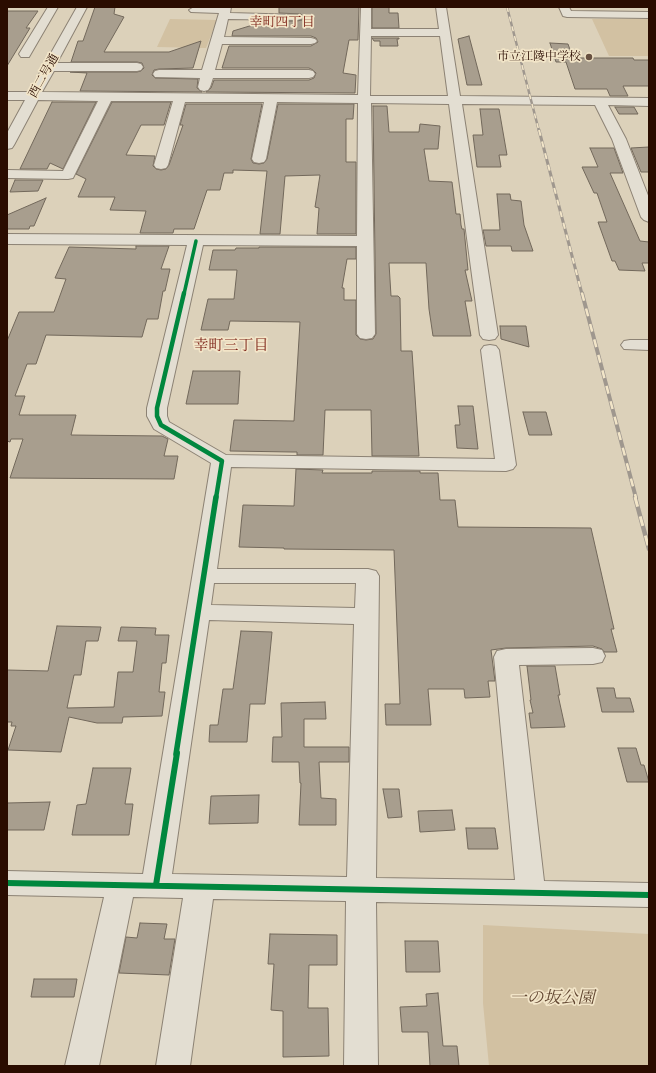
<!DOCTYPE html>
<meta charset="utf-8">
<style>
body{margin:0}
#map{position:relative;width:656px;height:1073px;overflow:hidden;background:#dcd1ba;font-family:"EB Garamond",serif}
canvas{display:block}
.frame{position:absolute;inset:0;border:8px solid #2a0c00;pointer-events:none}
</style>
<div id="map">
<canvas width="656" height="1073"></canvas>
<div class="frame"></div>
</div>
<script>
const g = document.querySelector('canvas').getContext('2d');
g.lineJoin = 'round';
function paint(path, color) {
  g.fillStyle = color;
  g.fill(path, 'evenodd');
}
function poly(rows) {
  const path = new Path2D();
  for (const r of rows) {
    path.moveTo(r[0], r[1]);
    for (let i = 2; i < r.length; i += 2) path.lineTo(r[i], r[i + 1]);
  }
  return path;
}
function trace(path, color, width, dash) {
  g.strokeStyle = color;
  g.lineWidth = width;
  g.lineCap = dash ? 'butt' : 'round';
  g.setLineDash(dash || []);
  g.stroke(path);
}
function label(font, color, halo, rows, align = 'center') {
  g.font = font + ' "EB Garamond","Noto Serif JP",serif';
  g.lineWidth = 3.5;
  g.setLineDash([]);
  g.textBaseline = 'middle';
  g.strokeStyle = halo;
  g.fillStyle = color;
  for (const [text, x, y, turn = 0] of rows) {
    g.save();
    g.translate(x, y);
    g.rotate((+turn || 0) * Math.PI / 180);
    g.textAlign = isNaN(turn) ? turn : align;
    if (halo) g.strokeText(text, 0, 0);
    g.fillText(text, 0, 0);
    g.restore();
  }
}
const green = poly([
 [170,19,217,20,206,48,157,47],
 [592,19,649,19,649,56,609,56],
 [483,925,649,934,649,1066,489,1066,483,1003]
]);
const building = poly([
 [95,7,115,7,114,14,124,17,104,52,169,52,201,41,193,68,159,69,154,70,152,75,155,78,198,79,197,88,202,92,80,91,87,73,70,72,137,72,141,71,144,68,142,63,137,62,71,62,78,41,83,41,95,7],
 [279,7,359,7,358,40,349,40,343,73,356,75,355,93,206,92,211,88,214,80,309,80,314,78,316,73,313,70,309,68,222,68,229,46,311,46,318,42,316,38,311,36,232,36,233,31,266,21,297,21,302,20,304,17,301,14,279,13,279,7],
 [372,7,389,7,389,13,398,13,399,28,372,28,372,7],
 [7,11,38,11,26,28,30,28,7,66,7,11],
 [469,36,482,85,467,85,458,39,469,36],
 [372,38,399,38,399,39,397,39,398,46,380,46,380,41,374,41,372,38],
 [550,43,568,44,573,58,633,58,634,60,649,60,649,86,623,86,628,96,610,96,607,89,575,89,566,62,556,62,550,43],
 [52,102,96,102,63,169,50,163,47,169,20,169,52,102],
 [112,102,171,102,164,125,141,125,126,155,155,156,153,166,156,169,161,170,166,169,169,165,183,125,180,125,186,104,262,104,251,159,253,163,259,164,264,163,267,159,278,104,354,104,353,119,346,119,346,162,356,162,356,234,317,234,319,208,315,207,320,175,285,176,280,234,260,234,267,171,233,170,233,173,224,173,220,190,207,190,194,229,174,229,173,233,140,233,146,211,110,210,115,197,78,197,86,179,76,174,112,102],
 [373,106,387,106,389,132,419,132,420,124,440,126,438,149,424,149,429,181,452,182,456,214,460,214,461,225,462,229,464,229,468,270,465,270,472,301,465,301,471,336,433,336,429,309,426,263,389,263,391,296,398,296,400,298,401,351,412,351,419,456,372,456,371,410,325,410,323,455,297,455,297,452,292,452,230,451,234,420,294,421,300,322,230,321,228,330,201,330,208,299,234,299,237,270,209,270,213,250,235,250,236,248,259,248,259,247,356,247,356,259,347,259,342,288,344,288,344,300,356,300,356,335,360,339,366,340,373,339,376,334,373,106],
 [615,107,634,107,638,114,619,114,615,107],
 [480,109,499,109,507,155,499,155,501,167,477,167,473,135,483,135,480,109],
 [649,147,649,172,641,172,631,148,649,147],
 [590,148,614,148,623,173,610,173,640,241,649,242,649,263,642,263,645,271,619,270,615,261,612,261,598,222,607,222,597,193,594,193,582,167,598,167,590,148],
 [15,180,43,180,38,191,10,192,15,180],
 [497,194,510,194,511,200,521,201,524,225,533,251,512,251,511,246,486,246,483,230,500,230,497,194],
 [46,198,34,226,30,226,29,229,7,229,7,215,46,198],
 [136,246,169,246,161,269,170,269,165,291,163,291,158,319,147,319,142,337,46,335,36,364,27,364,15,396,25,396,19,415,76,415,71,435,162,436,168,439,164,456,178,456,174,479,10,478,23,439,11,439,10,442,7,441,7,341,19,312,54,312,66,279,55,278,69,247,136,249,136,246],
 [500,326,526,326,529,347,501,339,500,326],
 [193,371,240,371,238,404,186,404,193,371],
 [458,406,473,406,478,449,457,448,455,425,460,425,458,406],
 [523,412,546,412,552,435,529,435,523,412],
 [296,469,323,470,322,473,372,473,372,471,420,471,420,473,438,473,440,500,455,500,458,527,591,528,614,629,611,629,617,652,604,652,602,649,593,646,506,648,491,650,495,681,488,681,490,697,465,698,464,689,428,689,431,725,386,725,385,704,400,704,394,550,284,549,284,548,239,547,243,505,294,506,296,469],
 [57,626,101,627,98,641,86,641,81,675,74,675,67,708,114,707,118,672,133,672,137,641,118,641,121,627,156,628,155,635,169,635,166,663,162,663,159,692,165,692,162,716,123,717,122,723,97,723,69,717,61,752,8,750,16,726,11,726,12,722,7,722,7,670,48,671,57,626],
 [241,631,272,632,265,704,250,704,247,742,209,742,210,725,218,725,223,689,233,689,241,631],
 [527,666,555,666,560,695,558,695,565,727,531,728,529,713,533,713,530,700,531,700,527,666],
 [597,688,614,688,616,698,630,698,634,712,602,712,597,688],
 [325,702,326,719,304,719,304,747,349,747,349,762,319,762,321,798,336,799,336,825,299,825,301,783,300,783,299,762,272,762,273,737,282,737,281,703,325,702],
 [618,748,636,748,641,765,644,765,649,782,627,782,618,748],
 [93,768,131,768,125,804,133,804,129,835,72,835,77,805,86,804,93,768],
 [383,789,399,789,402,817,388,818,383,789],
 [259,795,258,823,209,824,211,796,259,795],
 [50,802,44,830,7,830,7,803,50,802],
 [452,810,455,830,420,832,418,811,452,810],
 [466,828,495,828,498,849,468,849,466,828],
 [140,923,167,924,164,939,175,939,169,975,119,973,126,937,137,938,140,923],
 [270,934,337,935,337,965,309,965,308,1008,328,1008,329,1056,283,1057,283,1011,271,1010,274,964,268,964,270,934],
 [405,941,438,941,440,972,406,972,405,941],
 [34,979,77,979,74,997,31,997,34,979],
 [438,993,443,1046,457,1046,459,1066,430,1066,428,1032,402,1032,400,1007,427,1006,426,994,438,993]
]);
const minor = poly([
 [48,7,58,7,29,57,21,57,19,54,48,7],
 [77,7,87,7,57,63,137,63,141,64,143,67,141,70,137,71,54,71,42,92,358,95,361,7,371,7,371,29,439,29,436,7,446,7,460,96,649,98,649,106,608,105,626,139,649,198,649,222,644,220,641,217,612,139,595,105,462,104,498,335,495,339,489,340,483,339,480,335,449,104,371,103,375,334,372,338,366,339,360,338,357,334,357,246,203,245,167,408,167,416,169,422,226,455,495,459,481,350,484,346,490,345,496,346,499,350,516,465,513,469,506,471,231,467,217,569,368,569,376,571,379,576,376,878,515,880,494,657,497,651,506,649,593,648,602,650,605,656,602,662,593,664,519,665,544,881,649,883,649,907,376,902,378,1066,344,1066,346,901,213,899,190,1066,156,1066,183,898,133,897,99,1066,65,1066,104,897,7,895,7,871,143,874,211,463,154,429,147,416,147,408,187,245,7,244,7,234,357,236,358,103,277,102,266,159,264,162,259,163,254,162,252,159,264,102,185,102,168,165,166,168,161,169,156,168,154,165,173,101,111,101,73,178,68,179,7,178,7,170,63,171,98,101,38,100,14,145,12,148,7,149,7,133,25,100,7,100,7,92,29,92,77,7],
 [371,36,440,36,448,96,370,96,371,36],
 [214,583,356,583,355,608,211,605,214,583],
 [209,620,354,624,347,877,172,874,209,620],
 [194,7,231,7,230,13,301,15,303,17,301,19,297,20,228,19,224,37,311,38,315,39,317,41,315,43,311,44,222,44,215,70,309,70,313,71,315,74,313,77,309,78,213,78,210,87,208,90,204,91,200,90,198,87,200,78,155,77,153,74,155,71,159,70,202,70,219,13,191,12,189,10,194,7],
 [559,7,569,7,571,11,649,12,649,18,567,17,563,16,559,7],
 [630,340,649,340,649,350,624,349,621,345,624,341,630,340]
]);
const railFar3 = poly([
 [507,7,539,131]
]);
const railFar2 = poly([
 [539,130,582,294]
]);
const railFar1 = poly([
 [582,293,636,498]
]);
const rail = poly([
 [635,497,649,549]
]);
const cyclewayFar3 = poly([
 [184,294,196,241]
]);
const cyclewayFar2 = poly([
 [184,293,157,408,157,416,161,425,222,461,216,498]
]);
const cyclewayFar1 = poly([
 [176,754,216,497]
]);
const cycleway = poly([
 [7,883,649,895],
 [156,885,177,753]
]);
const markers = [
 [589,57,4,"#685141"]
];
const farPoinames = [
 ["市立江陵中学校",581,57]
];
const farStreetnames = [
 ["西二号通",44,76,-61]
];
const farNeighbourhoodnames = [
 ["幸町四丁目",282,22]
];
const neighbourhoodNames = [
 ["幸町三丁目",231,346]
];
const nearParknames = [
 ["一の坂公園",552,998]
];
paint(green, '#d2c1a2');
paint(building, '#a89e8e');
trace(building, '#72685b', 1);
trace(minor, '#8c8274', 2);
paint(minor, '#e3ded2');
trace(railFar3, '#9f978e', 2.5);
trace(railFar2, '#9f978e', 3);
trace(railFar1, '#9f978e', 4);
trace(rail, '#9f978e', 4.5);
trace(railFar3, '#f2e5c8', 1.5, [5]);
trace(railFar2, '#f2e5c8', 2, [6]);
trace(railFar1, '#f2e5c8', 2.5, [8]);
trace(rail, '#f2e5c8', 3, [10]);
trace(cyclewayFar3, '#00873e', 3.5);
trace(cyclewayFar2, '#00873e', 4.5);
trace(cyclewayFar1, '#00873e', 5.5);
trace(cycleway, '#00873e', 6);
for (const [x, y, r, color] of markers) {
  const dot = new Path2D();
  dot.arc(x, y, r, 0, 2 * Math.PI);
  g.fillStyle = color;
  g.fill(dot);
  trace(dot, '#f2e5c8', 1.5);
}
label('12px', '#2a0c00', '#f2e5c8', farPoinames, 'right');
label('12px', '#2a0c00', '#f2e5c8', farStreetnames);
label('13px', '#7a1f14', '#f2e5c8', farNeighbourhoodnames);
label('15px', '#7a1f14', '#f2e5c8', neighbourhoodNames);
label('italic 17px', '#624732', '#f2e5c8', nearParknames);
</script>
